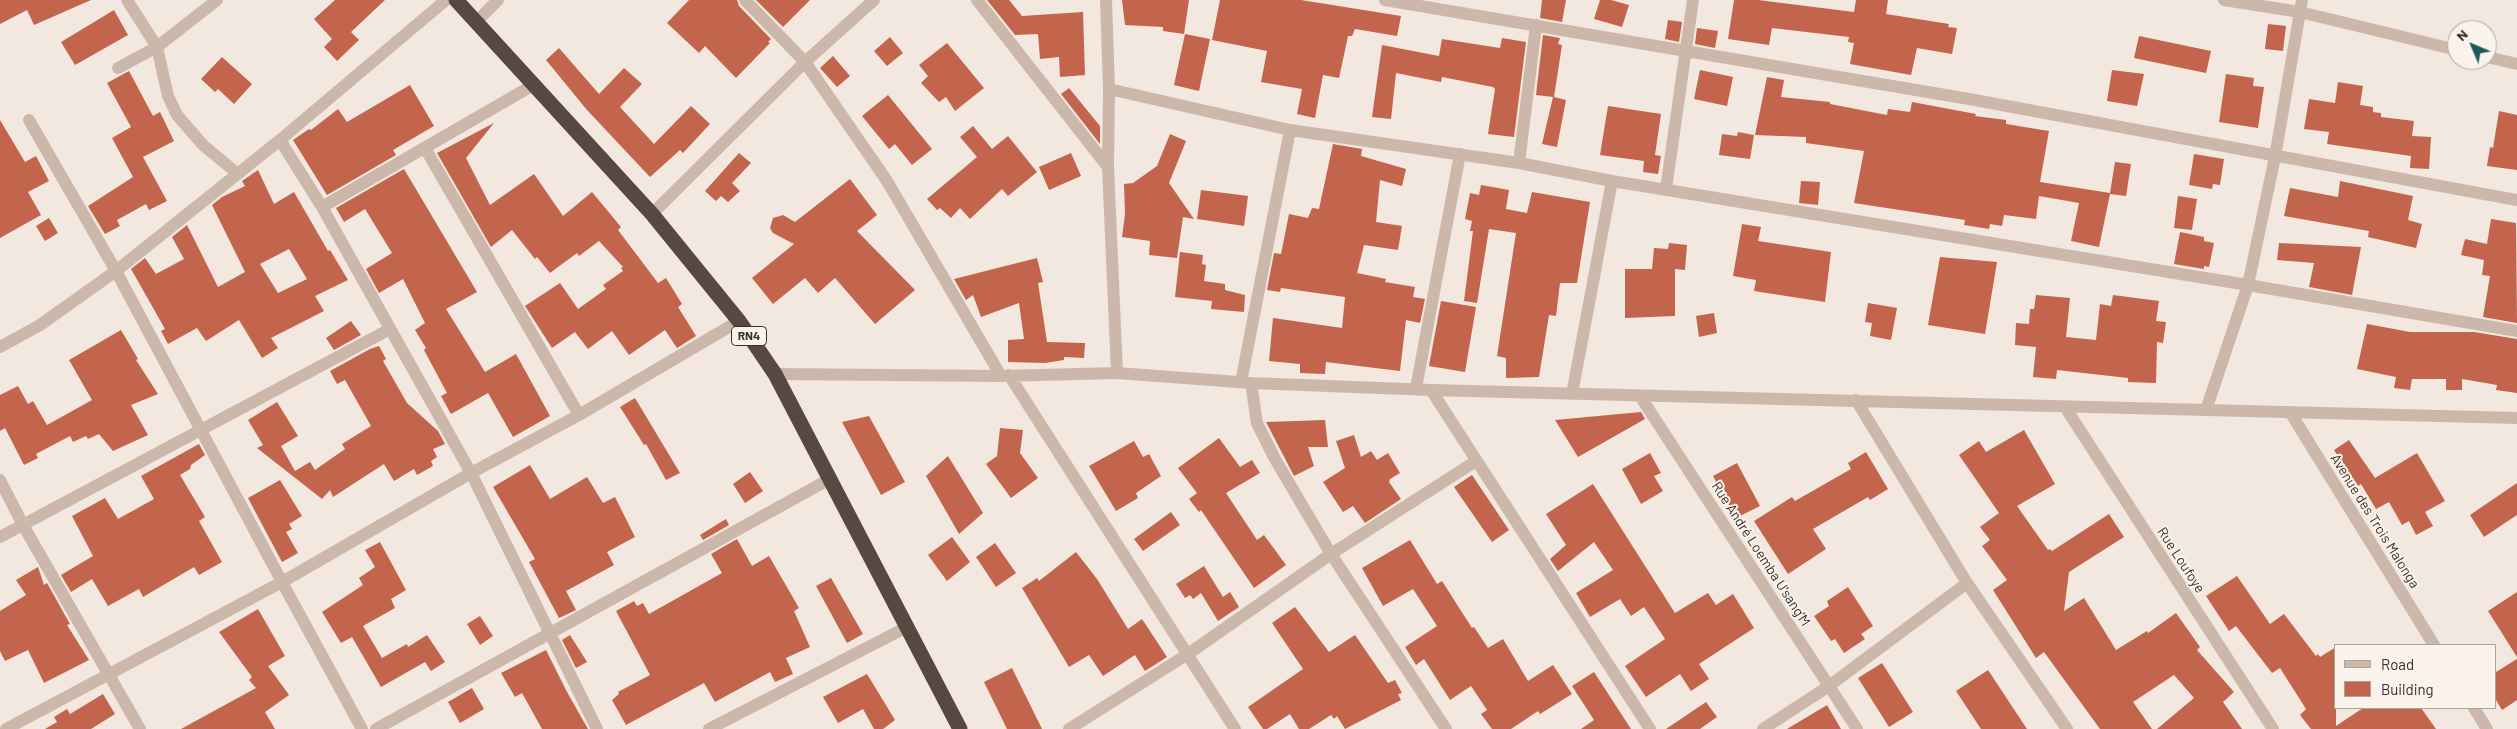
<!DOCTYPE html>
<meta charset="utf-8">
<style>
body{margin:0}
#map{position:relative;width:2517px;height:729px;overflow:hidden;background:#f2e8df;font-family:Barlow,sans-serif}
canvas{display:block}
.legend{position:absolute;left:2334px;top:644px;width:162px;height:65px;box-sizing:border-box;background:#faf3eb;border:1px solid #aca49e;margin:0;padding:6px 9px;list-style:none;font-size:15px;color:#382e2a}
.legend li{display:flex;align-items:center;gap:10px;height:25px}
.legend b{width:25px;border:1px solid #aca49e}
.north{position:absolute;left:2447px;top:20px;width:50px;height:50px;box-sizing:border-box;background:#faf3eb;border:1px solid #aca49e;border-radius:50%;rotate:315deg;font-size:14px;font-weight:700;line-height:20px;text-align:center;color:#382e2a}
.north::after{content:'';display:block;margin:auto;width:18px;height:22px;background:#205859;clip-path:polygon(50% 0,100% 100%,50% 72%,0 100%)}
</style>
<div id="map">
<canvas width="2517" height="729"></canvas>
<ul class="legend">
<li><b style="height:6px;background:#cbb8ab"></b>Road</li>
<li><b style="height:14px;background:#c3644c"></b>Building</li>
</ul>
<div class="north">N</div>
</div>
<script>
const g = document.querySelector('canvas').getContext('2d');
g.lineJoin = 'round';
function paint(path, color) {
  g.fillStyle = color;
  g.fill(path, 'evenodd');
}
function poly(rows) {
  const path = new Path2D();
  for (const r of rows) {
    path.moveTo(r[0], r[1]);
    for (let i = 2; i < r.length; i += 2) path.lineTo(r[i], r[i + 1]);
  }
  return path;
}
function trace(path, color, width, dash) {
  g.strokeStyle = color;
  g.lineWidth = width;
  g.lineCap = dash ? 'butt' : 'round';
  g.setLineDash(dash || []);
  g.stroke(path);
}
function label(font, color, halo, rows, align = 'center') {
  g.font = font + ' Barlow,sans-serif';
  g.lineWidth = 4;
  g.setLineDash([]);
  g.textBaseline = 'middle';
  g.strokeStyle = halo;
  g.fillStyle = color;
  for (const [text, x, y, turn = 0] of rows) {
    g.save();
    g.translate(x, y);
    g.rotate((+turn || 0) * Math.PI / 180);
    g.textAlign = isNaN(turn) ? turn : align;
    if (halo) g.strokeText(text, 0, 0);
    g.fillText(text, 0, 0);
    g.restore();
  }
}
const building = poly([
 [0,0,91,0,34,25,27,10,0,24],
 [335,0,385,0,351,32,359,40,337,61,324,47,332,39,314,19],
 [689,0,737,0,739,6,771,39,768,42,770,43,736,78,705,46,699,53,667,23],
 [756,0,810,0,783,27],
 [987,0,1009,0,1022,16,1083,12,1085,75,1060,77,1059,57,1040,59,1038,34,1015,35],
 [1122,0,1189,0,1184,34,1163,31,1163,27,1125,25],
 [1220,0,1301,0,1401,16,1397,36,1355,29,1352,36,1348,36,1339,78,1323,75,1315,118,1297,114,1302,89,1261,82,1267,51,1212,40],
 [1542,0,1566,0,1562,22,1540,18],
 [1600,0,1611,0,1629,5,1622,27,1594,19],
 [1734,0,1758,0,1854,12,1856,0,1888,0,1886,14,1949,24,1948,27,1957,28,1952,54,1917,48,1911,75,1850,64,1854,43,1848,42,1849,37,1772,28,1769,45,1728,39],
 [114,10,128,35,75,65,61,42],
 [1668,20,1682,22,1679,42,1665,39],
 [2268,24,2286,26,2283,51,2265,49],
 [1697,28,1718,31,1715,48,1695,44],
 [1185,34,1210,39,1199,91,1174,85],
 [1543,35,1560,38,1558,44,1562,45,1554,97,1566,100,1557,147,1542,144,1553,97,1536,95],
 [2139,36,2211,51,2206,73,2134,58],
 [890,37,903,53,887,66,874,51],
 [1502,38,1526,42,1514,137,1488,134,1495,89,1493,87,1442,77,1441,82,1396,73,1391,119,1372,117,1382,45,1439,56,1442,39,1500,48],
 [947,43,984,88,955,111,946,97,939,102,921,83,928,76,919,65],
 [559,48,599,94,624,68,642,84,620,107,654,144,691,106,710,124,683,153,680,150,650,177,587,110,546,60],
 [833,56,850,76,837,87,820,68],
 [222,57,252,84,234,104,218,89,215,92,201,79],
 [1700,70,1733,77,1727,106,1694,99],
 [2112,70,2144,74,2137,106,2107,101],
 [129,71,153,116,160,112,174,141,143,157,167,201,149,210,146,204,117,220,120,226,105,234,88,206,133,177,112,138,131,127,107,83],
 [2226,74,2254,78,2253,86,2264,87,2258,128,2219,122],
 [1767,77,1784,80,1781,97,1830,102,1830,104,1887,115,1888,109,1910,112,1912,102,1976,114,1975,116,2006,120,2006,124,2049,131,2040,182,2110,193,2115,162,2131,164,2126,196,2110,194,2099,247,2071,241,2079,203,2039,196,2036,219,2004,215,2002,226,1990,224,1989,229,1964,225,1965,220,1854,203,1864,151,1806,143,1806,137,1755,135],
 [2338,82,2363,86,2360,105,2373,107,2373,112,2381,113,2381,117,2414,121,2412,136,2431,137,2429,169,2410,168,2411,156,2327,144,2329,132,2304,129,2309,99,2335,103],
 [410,85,434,126,393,150,396,155,327,195,293,140,309,129,311,130,338,109,347,122],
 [1069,88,1100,126,1100,144,1061,94],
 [888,95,932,149,912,165,895,144,889,149,862,116],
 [1608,106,1661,114,1655,155,1661,156,1658,174,1643,172,1644,161,1600,155],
 [2499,111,2517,115,2517,170,2487,166,2490,147,2493,148],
 [0,120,25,162,36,156,49,181,28,192,41,215,0,238],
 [494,123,466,158,490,205,534,174,563,216,592,192,621,227,618,230,658,283,666,278,682,304,678,307,696,336,677,348,665,330,629,355,612,331,588,349,575,332,552,348,525,306,560,283,578,309,606,289,603,285,623,271,621,268,623,267,599,241,579,256,577,253,550,273,537,257,535,259,512,230,491,247,437,153],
 [973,126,992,149,1008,136,1037,172,1008,196,1002,189,970,219,960,208,951,218,940,208,937,210,927,199,977,157,960,137],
 [1738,132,1754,135,1750,159,1719,155,1722,134,1737,136],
 [1170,134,1186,141,1169,183,1194,219,1183,217,1177,258,1149,255,1150,241,1122,237,1125,214,1124,184,1133,183,1157,166],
 [1333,144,1362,149,1361,156,1406,169,1402,186,1380,180,1376,222,1402,226,1398,250,1364,245,1357,273,1386,279,1385,282,1415,287,1413,297,1425,299,1420,323,1406,320,1400,371,1326,362,1325,374,1300,373,1300,364,1269,361,1273,318,1342,328,1345,297,1281,288,1280,292,1267,290,1274,253,1281,254,1289,214,1308,218,1312,208,1319,209],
 [739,153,751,163,732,183,740,191,728,202,721,196,716,201,705,191],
 [1071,153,1081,176,1049,190,1039,167],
 [2194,154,2224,159,2220,185,2213,184,2212,189,2189,185],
 [404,169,477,292,446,309,456,325,485,372,516,354,550,416,513,437,488,393,451,414,441,396,447,393,424,350,426,348,415,330,425,323,403,279,379,293,366,269,392,253,365,209,344,222,336,208],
 [258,170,274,204,294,192,328,251,330,250,348,280,315,296,324,311,271,338,278,348,262,358,239,320,206,341,197,328,168,344,161,331,165,329,131,269,145,258,156,274,184,259,172,237,187,225,218,287,245,272,212,205,222,197,245,186,242,181],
 [289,249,307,279,278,293,260,264],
 [850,179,877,215,857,231,915,290,875,324,835,278,818,293,805,278,773,304,752,278,794,244,773,233,770,228,773,218,783,215,795,222],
 [1801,181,1820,182,1818,205,1799,203],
 [2340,181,2413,196,2408,220,2422,224,2416,248,2368,237,2369,231,2284,216,2290,188,2338,197],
 [1481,185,1509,190,1506,209,1527,213,1532,192,1590,202,1577,283,1560,283,1556,316,1549,315,1539,377,1506,378,1506,358,1497,356,1516,233,1489,229,1477,303,1464,301,1473,231,1470,231,1472,221,1465,219,1470,193,1479,195],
 [1201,190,1248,196,1244,226,1197,219],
 [2178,196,2197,199,2192,230,2174,228],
 [49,218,58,233,45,241,36,226],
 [2491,219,2516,223,2517,323,2483,317,2490,276,2482,275,2484,260,2461,255,2465,239,2487,244],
 [1742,224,1761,227,1758,241,1831,252,1825,302,1754,291,1756,280,1733,276],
 [2180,232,2204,237,2204,241,2214,243,2209,267,2204,266,2204,269,2174,264],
 [1669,243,1687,245,1685,270,1675,269,1675,316,1625,318,1625,269,1652,269,1654,248,1668,249],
 [2279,243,2361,247,2352,295,2309,287,2314,263,2277,260],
 [1180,252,1203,255,1202,264,1206,265,1204,281,1225,284,1225,290,1245,295,1244,312,1211,309,1212,301,1175,297],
 [1940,257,1997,262,1985,334,1928,325],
 [1037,258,1043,282,1038,283,1047,342,1085,343,1084,358,1064,357,1064,360,1045,363,1008,362,1008,340,1024,339,1019,303,981,317,973,295,966,300,954,279],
 [2036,295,2070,298,2066,337,2096,340,2100,304,2111,306,2113,295,2159,301,2156,321,2166,322,2163,343,2157,342,2156,383,2128,382,2128,378,2057,370,2056,379,2033,377,2036,347,2015,345,2016,323,2029,324,2030,309,2034,309],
 [1441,301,1476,307,1465,372,1429,366],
 [1868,303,1897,308,1891,340,1870,336,1872,323,1865,322],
 [1714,313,1717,333,1699,337,1696,316],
 [351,321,361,335,334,350,326,338],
 [2367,324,2410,332,2474,332,2517,339,2517,393,2496,390,2497,385,2462,379,2462,390,2446,390,2446,379,2412,379,2410,390,2394,388,2396,377,2357,369],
 [121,330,138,359,136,360,158,394,131,405,148,435,113,451,99,434,88,439,86,436,73,442,70,436,36,454,38,458,24,465,5,428,0,431,0,395,18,386,28,404,33,401,47,425,92,400,69,360],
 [379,346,386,359,383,361,407,403,438,431,445,444,433,449,437,457,431,461,433,466,417,475,414,469,394,481,384,464,333,497,330,490,322,499,257,448,263,445,248,420,277,402,298,436,281,446,295,471,310,462,315,470,345,449,342,444,371,426,345,380,337,384,330,371,370,349],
 [635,398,680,473,666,480,646,444,644,445,620,407],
 [1641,412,1645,419,1578,457,1555,420],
 [869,416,905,482,881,495,842,422],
 [1325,420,1328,447,1308,447,1314,466,1294,476,1266,422],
 [1000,428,1023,430,1020,453,1038,478,1011,498,986,464,997,456],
 [2024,430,2055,484,2017,506,2048,550,2050,549,2052,551,2109,514,2124,537,2069,572,2064,611,2084,598,2116,650,2147,631,2148,633,2176,613,2200,647,2197,650,2234,692,2223,702,2242,729,2157,729,2194,698,2174,675,2133,702,2152,729,2100,729,2044,652,2036,658,1993,590,2007,580,1982,546,1990,540,1980,527,1999,513,1959,455,1979,441,1986,452],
 [1354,435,1361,457,1371,451,1377,460,1388,453,1400,473,1390,479,1389,482,1401,499,1365,523,1353,506,1343,512,1323,482,1345,468,1336,441],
 [1219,438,1240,467,1252,460,1260,473,1226,493,1257,540,1264,535,1286,565,1254,588,1201,510,1199,512,1189,499,1197,493,1178,468],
 [2349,440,2375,478,2417,453,2445,501,2425,512,2433,526,2416,535,2409,521,2402,525,2389,502,2376,509,2361,484,2358,486,2334,450],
 [1134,441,1143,457,1149,454,1161,476,1136,493,1138,498,1116,511,1089,466],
 [199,444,205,455,191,465,190,469,180,475,205,517,199,521,222,562,199,575,194,567,143,597,139,589,108,606,92,579,71,592,61,575,93,556,72,516,105,498,118,519,154,499,141,476],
 [1866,452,1888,489,1870,500,1868,497,1813,529,1826,549,1788,574,1754,521,1792,497,1795,501,1851,469,1848,463],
 [1650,453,1661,473,1654,476,1663,491,1641,504,1622,469],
 [948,456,983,513,959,534,926,476],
 [1737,463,1760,506,1736,518,1713,476],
 [530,465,550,499,587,477,603,503,615,497,635,537,607,552,614,565,566,591,576,610,559,618,529,562,535,559,493,487],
 [750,472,763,491,745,503,733,484],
 [1472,475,1509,530,1492,542,1454,487],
 [280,480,302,516,289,524,292,529,286,532,298,553,282,562,248,498],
 [2517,483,2517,515,2484,537,2470,515],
 [1593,484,1675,613,1708,593,1716,605,1733,594,1754,628,1699,664,1709,679,1691,691,1680,674,1646,697,1625,666,1665,639,1644,607,1631,616,1620,599,1590,617,1576,593,1613,570,1594,542,1558,571,1550,559,1566,545,1546,514],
 [1171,512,1180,525,1143,551,1134,539],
 [726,519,729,525,703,540,700,535],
 [952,537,970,562,947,581,928,555],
 [737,539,752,566,769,556,799,608,794,611,810,647,786,658,793,674,775,682,770,672,715,702,704,683,626,725,612,700,619,694,618,692,650,675,616,611,634,601,637,606,643,603,649,614,722,573,711,554],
 [1410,540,1437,584,1442,581,1472,628,1474,627,1488,648,1503,639,1528,681,1553,665,1572,694,1540,714,1538,711,1511,729,1492,729,1481,714,1487,710,1471,686,1450,700,1424,659,1416,665,1405,647,1437,626,1413,589,1383,606,1362,568],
 [380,542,406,590,391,599,395,608,363,626,382,658,407,644,408,647,427,635,445,662,431,671,425,662,381,687,352,637,341,643,322,612,363,585,359,578,375,567,365,550],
 [995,543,1016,573,996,587,976,557],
 [1076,552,1097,579,1128,629,1142,619,1167,657,1145,671,1135,655,1103,676,1089,655,1069,667,1022,588,1037,578,1039,581],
 [1204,566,1223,597,1230,592,1239,607,1218,621,1201,593,1193,599,1190,595,1185,598,1176,584],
 [38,567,44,585,47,583,70,624,67,625,89,660,44,683,28,650,5,661,0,651,0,611,26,595,16,580],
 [2237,576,2270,624,2284,614,2316,656,2318,654,2320,657,2336,647,2336,726,2363,708,2421,708,2436,729,2311,729,2300,715,2306,709,2280,668,2272,673,2236,626,2229,631,2206,596],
 [831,578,863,634,847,643,816,586],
 [1848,587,1873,626,1861,634,1865,639,1844,653,1835,639,1831,641,1814,616,1829,606,1827,601],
 [2517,592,2517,657,2488,611],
 [1295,607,1329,652,1355,635,1388,683,1395,680,1402,693,1398,694,1401,700,1345,729,1337,716,1334,719,1331,715,1309,729,1299,729,1290,714,1267,729,1263,729,1248,707,1303,669,1272,623],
 [258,609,285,656,268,666,289,695,265,712,275,729,181,729,256,688,249,680,252,677,219,632],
 [480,616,493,636,480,645,467,624],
 [570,635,587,662,576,668,562,640],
 [546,650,567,692,588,729,542,729,522,693,515,697,501,673],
 [2517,659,2517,700,2502,710,2496,700,2496,672],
 [1882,663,1913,712,1889,727,1858,678],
 [1012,668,1042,729,1007,729,984,682],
 [1988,670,2027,729,1981,729,1956,691],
 [1594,672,1631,729,1581,729,1594,720,1572,686],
 [867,674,895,720,883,729,874,729,863,709,838,723,823,697],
 [472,688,484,709,460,723,448,702],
 [103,694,115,714,91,729,45,729,57,722,54,717,67,709,70,714],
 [1706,702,1717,717,1700,729,1666,729],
 [1827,705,1841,729,1787,729]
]);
const street = poly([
 [127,0,157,47,168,96,177,115,203,145,238,174],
 [745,0,805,62,887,181,1001,376],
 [977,0,1108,167],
 [1106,0,1109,89,1108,167,1117,373],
 [1385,0,1969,99,2517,200],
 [2224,0,2300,12,2457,50],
 [476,22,498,0],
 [2487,57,2517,64],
 [118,68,157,47,217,0],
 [1109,89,1290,130,1519,163,1612,181,2248,285,2517,331],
 [29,120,116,271,282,582,471,473,579,415,739,321],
 [280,140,322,207,471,473,597,729],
 [425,148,579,415],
 [1519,163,1536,25],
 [1666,189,1693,0],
 [322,207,535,84],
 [652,214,805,62,874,0],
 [0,347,40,325,116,271,280,140,446,0],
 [775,374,1001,376,1117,373,1251,383,1431,390,2517,418],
 [1009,375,1235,729],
 [1241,382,1290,130],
 [1251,383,1257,423,1275,459,1331,554,1446,729],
 [1416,388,1460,154],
 [1431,390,1650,729],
 [1572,394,1612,181],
 [1640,396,1857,729],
 [1856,400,1967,583,2067,729],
 [2065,407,2273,729],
 [2206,410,2248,285,2275,157,2302,0],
 [2290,412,2434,645],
 [0,480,23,525,140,729],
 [0,537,390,329],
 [2474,708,2487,729],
 [6,729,282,582,362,729],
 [376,729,828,480],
 [709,729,907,627],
 [1069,729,1188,654,1331,554,1476,461],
 [1763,729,1829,686,1967,583]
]);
const highway = poly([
 [456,0,652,214,739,321,775,374,960,729]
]);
const shields = [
 [749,336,35]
];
const shieldNames = [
 ["RN4",749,336]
];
const streetNames = [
 ["Avenue des Trois Malonga",2375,521,58],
 ["Rue André Loemba U'sang'M",1761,554,57],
 ["Rue Loufoye",2181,560,57]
];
paint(building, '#c3644c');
trace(street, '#cbb8ab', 12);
trace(highway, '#594841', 15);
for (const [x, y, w] of shields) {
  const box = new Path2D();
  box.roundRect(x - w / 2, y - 9.5, w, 19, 4);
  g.fillStyle = '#faf3eb';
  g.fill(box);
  trace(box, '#382e2a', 1);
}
label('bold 12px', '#382e2a', null, shieldNames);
label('14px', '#382e2a', '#faf3eb', streetNames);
</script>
